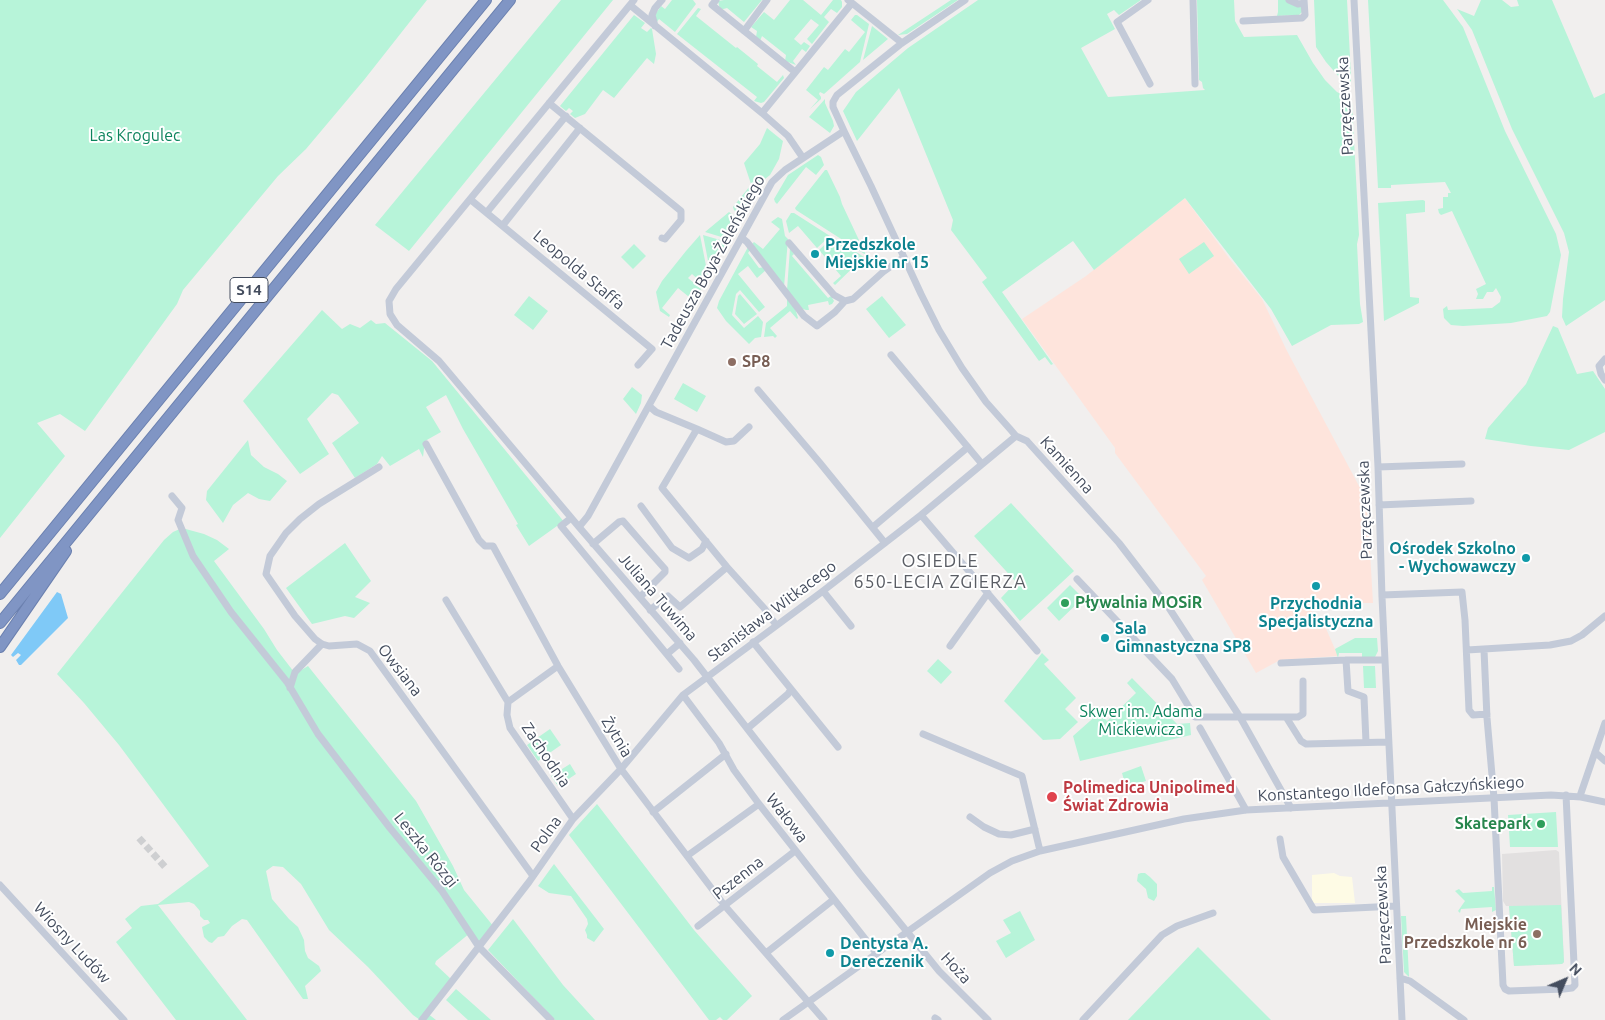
<!DOCTYPE html>
<meta charset="utf-8">
<style>
body{margin:0}
#map{position:relative;width:1605px;height:1020px;overflow:hidden;background:#f1efee;font-family:Ubuntu,sans-serif}
canvas{display:block}
.north{position:absolute;left:1540px;top:955px;width:50px;height:50px;-webkit-text-stroke:4px #fff;paint-order:stroke;rotate:45deg;font-size:14px;font-weight:700;line-height:20px;text-align:center;color:#444d5e}
.north::after{content:'';display:block;margin:auto;width:18px;height:22px;background:#444d5e;clip-path:polygon(50% 0,100% 100%,50% 72%,0 100%)}
</style>
<div id="map">
<canvas width="1605" height="1020"></canvas>
<div class="north">N</div>
</div>
<script>
const g = document.querySelector('canvas').getContext('2d');
g.lineJoin = 'round';
function paint(path, color) {
  g.fillStyle = color;
  g.fill(path, 'evenodd');
}
function poly(rows) {
  const path = new Path2D();
  for (const r of rows) {
    path.moveTo(r[0], r[1]);
    for (let i = 2; i < r.length; i += 2) path.lineTo(r[i], r[i + 1]);
  }
  return path;
}
function trace(path, color, width, dash) {
  g.strokeStyle = color;
  g.lineWidth = width;
  g.lineCap = dash ? 'butt' : 'round';
  g.setLineDash(dash || []);
  g.stroke(path);
}
function label(font, color, halo, rows, align = 'center') {
  g.font = font + ' Ubuntu,sans-serif';
  g.lineWidth = 4;
  g.setLineDash([]);
  g.textBaseline = 'middle';
  g.strokeStyle = halo;
  g.fillStyle = color;
  for (const [text, x, y, turn = 0] of rows) {
    g.save();
    g.translate(x, y);
    g.rotate((+turn || 0) * Math.PI / 180);
    g.textAlign = isNaN(turn) ? turn : align;
    if (halo) g.strokeText(text, 0, 0);
    g.fillText(text, 0, 0);
    g.restore();
  }
}
const commercial = poly([
 [1334,873,1340,876,1352,877,1355,903,1312,903,1312,875]
]);
const education = poly([
 [1556,850,1559,852,1564,962,1562,964,1514,966,1509,906,1506,906,1503,901,1502,854]
]);
const medical = poly([
 [1185,198,1229,258,1262,299,1287,351,1367,501,1373,603,1312,603,1313,606,1310,608,1318,623,1322,621,1324,624,1338,656,1280,660,1256,673,1202,580,1206,576,1115,453,1115,448,1022,319,1086,276]
]);
const green = poly([
 [0,0,427,0,364,80,306,149,278,176,183,290,177,304,85,431,60,414,37,423,65,456,0,538],
 [561,0,613,0,409,251,375,225],
 [672,0,693,0,696,4,675,32,659,19,656,23,654,16,661,6,665,9],
 [724,0,762,0,744,22,727,8,720,10,718,1],
 [790,0,803,0,821,15,833,0,841,0,842,2,842,7,837,13,831,9,824,17,829,22,812,44,807,39,819,25,811,19,794,39,801,45,804,42,810,46,806,52,802,49,793,61,796,65,785,61,786,55,762,36,760,41,756,37,757,31,751,27,764,12,774,20],
 [951,0,958,0,907,34,898,35],
 [978,0,1141,0,1119,15,1114,10,1107,14,1115,29,1081,48,1108,97,1205,90,1203,88,1202,82,1199,80,1197,0,1234,0,1235,21,1244,37,1297,35,1313,63,1325,80,1337,92,1347,97,1352,102,1359,235,1357,244,1360,304,1363,322,1359,324,1331,325,1292,346,1271,309,1185,198,1094,270,1073,241,1002,292,1053,364,1051,365,1045,357,1039,361,982,282,987,278,951,230,953,220,899,88,857,141,843,111,856,92,908,48],
 [1278,0,1286,0,1300,6,1302,7,1302,12,1299,15,1277,16,1278,12],
 [1314,0,1347,0,1351,76,1351,83,1347,86,1326,62,1316,47],
 [1368,0,1443,0,1463,27,1505,131,1556,234,1561,255,1550,312,1547,316,1511,323,1463,326,1451,325,1444,318,1443,309,1447,306,1448,310,1492,308,1500,302,1501,297,1496,288,1493,292,1487,292,1483,299,1476,299,1478,294,1476,289,1486,284,1452,211,1441,215,1439,213,1438,209,1443,208,1443,197,1448,197,1448,193,1451,193,1445,182,1391,185,1391,188,1378,188],
 [1481,0,1502,0,1511,7,1519,6,1517,0,1552,0,1594,98,1605,93,1605,300,1566,326,1562,317,1563,299,1569,252,1564,233,1512,129,1472,30,1457,9,1474,16],
 [698,8,701,9,696,16,736,48,737,47,758,64,757,66,777,82,783,75,784,78,764,102,761,103,754,101,757,97,677,34],
 [634,15,645,23,641,28,647,32,651,28,652,29,656,54,654,64,647,58,614,98,603,90,585,114,575,118,570,114,573,111,569,108,566,111,560,106],
 [855,15,857,15,869,24,860,62,824,94,820,92,819,94,821,97,821,99,810,109,818,100,806,90,824,67,828,70,845,49,849,52,865,32,851,20],
 [872,26,888,39,863,60],
 [825,99,825,103,833,121,834,126,830,133,809,117],
 [767,128,783,141,779,159,770,175,756,186,751,184,744,163,760,144],
 [818,155,821,157,824,165,816,175,806,167,777,204,775,202,774,199,788,175],
 [825,170,827,170,840,197,842,204,866,255,796,210,795,208],
 [750,186,756,189,741,217,734,210,733,207],
 [1423,200,1425,201,1425,212,1406,214,1410,297,1419,298,1419,303,1384,321,1378,203],
 [729,212,739,219,728,239,705,232],
 [791,213,794,213,830,236,817,248,798,226,789,233,786,221],
 [778,217,782,219,785,236,788,239,784,287,752,244,754,242,763,249,780,229,771,222],
 [700,235,708,276,703,284,692,274,688,278,701,289,694,301,678,288,662,308,670,315,669,317,660,311,656,292,662,281,686,251],
 [703,235,727,242,710,271],
 [833,237,864,257,835,285,833,283,841,276,819,250],
 [1204,242,1214,256,1189,274,1179,259],
 [634,244,646,256,633,269,621,257],
 [748,247,751,249,748,253,759,268,764,267,766,270,757,278,748,266,738,274,765,307,759,312,740,290,736,294,732,315,744,328,758,316,763,322,761,337,755,338,749,344,726,321,717,308,719,301],
 [790,248,794,254,792,256,828,298,831,296,834,301,832,304,829,305,828,301,808,305,809,310,806,310,800,308,787,290],
 [740,294,757,314,744,324,735,314,738,296],
 [529,296,548,311,533,330,514,315],
 [882,296,906,325,889,338,866,309],
 [787,298,795,308,798,318,797,319,790,311,770,328,777,336,775,338,773,336,764,337,766,323,787,306],
 [322,310,342,329,350,324,360,328,371,320,376,324,385,323,432,361,565,523,561,526,557,526,529,546,516,525,518,524,463,429,446,395,426,407,441,432,425,441,423,457,419,449,390,466,382,456,377,464,355,478,332,443,359,423,338,395,332,393,307,419,329,454,300,474,243,401],
 [1553,326,1558,328,1577,374,1593,371,1605,389,1605,432,1569,450,1531,446,1485,439,1488,428,1526,384],
 [683,383,706,396,697,412,674,399],
 [632,387,642,395,641,403,636,414,623,399],
 [248,440,251,455,264,467,278,474,287,481,270,501,259,499,248,493,233,505,223,523,206,500,207,491],
 [1011,503,1074,571,1020,621,1001,598,1016,582,974,536],
 [182,528,204,534,217,540,229,549,214,561,264,629,277,650,294,672,298,672,308,666,416,801,453,866,464,890,494,927,479,947,470,933,436,961,435,964,452,980,427,1013,436,1020,420,1020,413,1015,368,967,329,930,301,884,283,867,273,866,266,871,272,899,289,919,298,927,304,940,305,951,308,958,319,966,321,971,305,986,308,999,303,999,247,920,242,919,232,926,224,936,218,937,212,943,209,942,204,937,202,927,210,923,208,920,204,920,200,916,200,911,194,904,189,902,158,905,247,1020,176,1020,116,942,132,928,125,919,141,906,158,904,209,866,119,745,84,703,57,674,164,540,173,532],
 [345,543,371,581,355,597,370,603,354,618,345,616,312,624,286,588],
 [1070,585,1083,598,1059,621,1047,608],
 [1355,638,1377,638,1378,651,1375,657,1362,657,1362,653,1339,653,1338,658,1335,649],
 [1042,653,1049,660,1044,664,1076,698,1065,709,1078,722,1060,739,1043,740,1004,701],
 [938,659,952,672,941,684,927,671],
 [1363,666,1375,666,1376,688,1364,688],
 [1132,678,1177,724,1190,723,1191,735,1080,761,1073,736,1099,713,1107,721,1136,693,1127,683],
 [550,729,561,745,538,761,527,745],
 [570,764,576,774,558,786,551,776],
 [1141,766,1146,781,1126,787,1122,773],
 [597,804,694,930,752,996,727,1020,723,1020,720,1017,716,1020,709,1020,569,835],
 [1556,812,1558,847,1510,847,1508,815],
 [554,864,604,929,594,942,587,938,587,935,585,930,588,924,587,919,571,896,549,893,538,886],
 [1141,873,1145,873,1150,877,1157,884,1157,896,1154,901,1148,898,1146,889,1137,881,1138,874],
 [1492,887,1494,887,1496,910,1492,912,1492,907,1461,909,1460,913,1458,911,1465,901,1455,891,1459,889,1463,893,1492,891],
 [1561,905,1564,962,1562,964,1514,966,1509,906],
 [1020,911,1035,940,1006,958,996,941,1011,933,1003,920],
 [1401,916,1406,916,1409,977,1404,972],
 [513,919,563,985,595,1020,555,1020,488,950],
 [1198,947,1271,1020,1128,1020],
 [456,989,491,1020,468,1020,446,1000]
]);
const water = poly([
 [57,592,61,594,68,618,21,665,19,665,16,660,21,655,18,653,13,657,11,655]
]);
const minorTunnel = poly([
 [139,838,166,868]
]);
const minor = poly([
 [634,0,396,289,389,301,390,314,397,325,439,361,579,527,694,660,860,874,922,950,939,971,988,1020],
 [716,0,712,5,795,72],
 [1148,0,1117,22,1150,84],
 [1193,0,1195,84],
 [1289,0,1298,4,1304,3],
 [1354,0,1378,467,1382,597,1402,1020],
 [852,3,902,43],
 [630,5,762,113,852,3,848,0],
 [1243,21,1302,18,1305,15,1304,0],
 [655,26,652,15,655,8,662,0],
 [744,31,767,0],
 [549,103,681,211,681,220,665,239,662,238],
 [762,113,788,136,803,158],
 [844,131,871,186,921,294,939,330,962,368,986,402,1010,429,1016,436,1027,441,1119,543,1169,608,1240,717,1291,808],
 [471,200,652,349,638,365],
 [487,212,566,116],
 [503,225,580,128],
 [742,238,747,242,804,316,817,326,835,312,845,301,853,299,883,272,904,257],
 [789,243,834,295,845,301],
 [891,355,982,464],
 [1605,359,1599,366,1601,374,1605,380],
 [758,390,820,463,885,543],
 [649,406,656,412,697,429,662,488,727,567,764,608,776,625],
 [697,429,726,442,734,441,749,427],
 [426,444,479,540,485,546,493,546,558,666,621,769,725,906,824,1020],
 [379,467,319,504,300,519,286,533,270,556,266,574,295,616,315,639,322,644,329,646,357,644,370,651,533,876],
 [1378,467,1462,464],
 [172,496,182,508,178,520,193,556,231,612,287,682,318,734,390,828,442,891,479,947,551,1020],
 [1379,505,1471,501],
 [641,506,672,548,689,558,702,549,706,541],
 [921,515,1037,651],
 [571,518,561,526,679,669],
 [579,527,588,516,772,182,785,170,844,131,833,107,833,102,837,95,902,43,965,0],
 [873,527,968,447],
 [593,544,619,522,623,521,649,551,665,569,665,572,640,597],
 [1077,579,1172,679,1195,717,1286,717,1301,741,1306,744,1388,742],
 [823,591,851,626],
 [1382,595,1462,592,1465,620,1469,710,1473,715,1487,714],
 [446,600,508,702,507,715,510,728,573,819],
 [650,610,668,596,680,607,727,567],
 [950,646,988,593],
 [1467,650,1550,645,1571,641,1582,635,1605,616],
 [1484,650,1487,718,1494,798,1503,985,1505,989,1509,991,1564,989,1572,988,1575,985,1566,795],
 [667,654,680,643],
 [1346,660,1348,691,1364,697,1366,742],
 [1281,663,1346,660,1385,660],
 [290,688,295,672,322,644],
 [791,689,838,747],
 [683,695,719,743,734,770,759,804,877,954],
 [508,702,558,666],
 [1286,717,1298,717,1303,714,1303,681],
 [748,728,788,694,791,689,753,642],
 [1200,728,1246,810],
 [923,734,1022,776,1040,851],
 [1595,752,1605,761],
 [1580,796,1605,723],
 [653,812,726,754],
 [970,817,984,827,999,834,1011,835,1035,829],
 [1280,839,1283,857,1314,910,1396,906],
 [687,856,759,804],
 [0,885,124,1020],
 [698,926,795,851],
 [766,953,833,900],
 [1400,978,1410,981,1464,1020],
 [935,1018,938,1020],
 [422,1020,529,882,573,819,621,769,683,695,823,591,921,515,1016,436],
 [783,1020,990,873,1012,861,1040,851,1184,819,1246,810,1551,795,1581,797,1605,802],
 [1083,1020,1162,935,1177,926,1213,913]
]);
const highway = poly([
 [0,594,486,0],
 [0,623,510,0],
 [0,647,66,551]
]);
const markers = [
 [815,254,5,"#0f9aa8"],
 [732,362,5,"#8d6e63"],
 [1526,558,5,"#0f9aa8"],
 [1316,586,5,"#0f9aa8"],
 [1065,603,5,"#2e9e5b"],
 [1105,638,5,"#0f9aa8"],
 [1052,797,6,"#e0444e"],
 [1541,824,5,"#2e9e5b"],
 [1537,934,5,"#8d6e63"],
 [830,953,5,"#0f9aa8"]
];
const shields = [
 [249,290,38]
];
const shieldNames = [
 ["S14",249,290]
];
const streetNames = [
 ["Parzęczewska",1345,106,-93],
 ["Tadeusza Boya-Żeleńskiego",713,262,-61],
 ["Leopolda Staffa",579,270,40],
 ["Kamienna",1067,465,48],
 ["Parzęczewska",1365,510,-92],
 ["Juliana Tuwima",658,597,49],
 ["Stanisława Witkacego",772,611,-37],
 ["Owsiana",400,670,52],
 ["Żytnia",617,737,59],
 ["Zachodnia",546,755,56],
 ["Konstantego Ildefonsa Gałczyńskiego",1391,789,-3],
 ["Wałowa",787,818,52],
 ["Polna",546,834,-54],
 ["Leszka Rózgi",426,850,51],
 ["Pszenna",738,878,-38],
 ["Parzęczewska",1383,915,-93],
 ["Wiosny Ludów",72,943,47],
 ["Hoża",956,968,47]
];
const parkNames = [
 ["Las Krogulec",135,136],
 ["Skwer im. Adama",1141,712],
 ["Mickiewicza",1141,730]
];
const cultureNames = [
 ["Przedszkole",825,245],
 ["Miejskie nr 15",825,263],
 ["Ośrodek Szkolno",1516,549,"right"],
 ["- Wychowawczy",1516,567,"right"],
 ["Przychodnia",1316,604,"center"],
 ["Specjalistyczna",1316,622,"center"],
 ["Sala",1115,629],
 ["Gimnastyczna SP8",1115,647],
 ["Dentysta A.",840,944],
 ["Dereczenik",840,962]
];
const educationNames = [
 ["SP8",742,362],
 ["Miejskie",1527,925,"right"],
 ["Przedszkole nr 6",1527,943,"right"]
];
const leisureNames = [
 ["Pływalnia MOSiR",1075,603],
 ["Skatepark",1531,824,"right"]
];
const healthNames = [
 ["Polimedica Unipolimed",1063,788],
 ["Świat Zdrowia",1063,806]
];
const neighbourhoodNames = [
 ["OSIEDLE",940,561],
 ["650-LECIA ZGIERZA",940,582]
];
paint(commercial, '#fefbe5');
paint(education, '#e2e0e0');
paint(medical, '#fee4dc');
paint(green, '#b7f4d9');
paint(water, '#7fc9f7');
trace(minorTunnel, '#cecfd1', 7, [7, 3.5]);
trace(highway, '#6b80af', 12);
trace(minor, '#c3cad8', 7);
trace(highway, '#8095c4', 10);
for (const [x, y, r, color] of markers) {
  const dot = new Path2D();
  dot.arc(x, y, r, 0, 2 * Math.PI);
  g.fillStyle = color;
  g.fill(dot);
  trace(dot, '#fff', 2);
}
for (const [x, y, w] of shields) {
  const box = new Path2D();
  box.roundRect(x - w / 2, y - 12.5, w, 25, 4);
  g.fillStyle = '#fff';
  g.fill(box);
  trace(box, '#444d5e', 1);
}
label('bold 15px', '#444d5e', null, shieldNames);
label('16px', '#444d5e', '#fff', streetNames);
label('16px', '#0c835c', '#fff', parkNames);
label('bold 16px', '#0d838f', '#fff', cultureNames, 'left');
label('bold 16px', '#785e54', '#fff', educationNames, 'left');
label('bold 16px', '#27864d', '#fff', leisureNames, 'left');
label('bold 16px', '#be3a42', '#fff', healthNames, 'left');
g.letterSpacing = '1px';
label('18px', '#5a5d64', '#fff', neighbourhoodNames);
g.letterSpacing = '0px';
</script>
